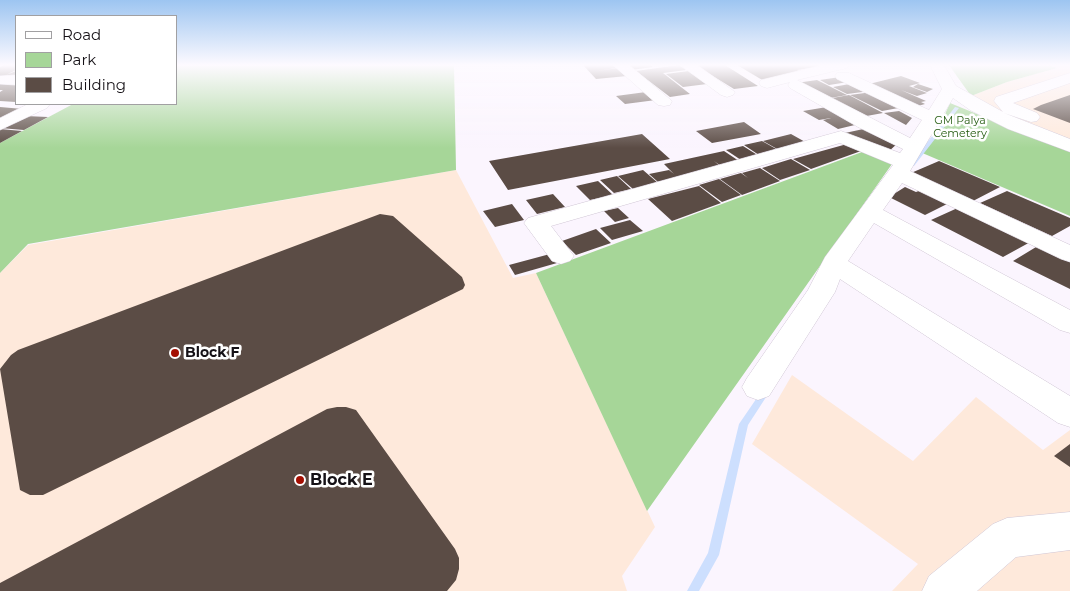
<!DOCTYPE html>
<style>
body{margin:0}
#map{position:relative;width:1070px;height:591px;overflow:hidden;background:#fbf5fe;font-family:Montserrat,sans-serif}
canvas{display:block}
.legend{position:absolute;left:15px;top:15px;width:162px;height:90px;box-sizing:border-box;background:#fff;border:1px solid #a1a0a2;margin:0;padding:6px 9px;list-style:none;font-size:15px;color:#151116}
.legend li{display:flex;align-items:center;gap:10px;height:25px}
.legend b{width:25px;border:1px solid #a1a0a2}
</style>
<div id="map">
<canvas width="1070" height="591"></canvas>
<ul class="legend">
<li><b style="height:6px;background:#fff"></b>Road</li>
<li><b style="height:14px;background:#a6d698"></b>Park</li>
<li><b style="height:14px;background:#5b4c45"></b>Building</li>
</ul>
</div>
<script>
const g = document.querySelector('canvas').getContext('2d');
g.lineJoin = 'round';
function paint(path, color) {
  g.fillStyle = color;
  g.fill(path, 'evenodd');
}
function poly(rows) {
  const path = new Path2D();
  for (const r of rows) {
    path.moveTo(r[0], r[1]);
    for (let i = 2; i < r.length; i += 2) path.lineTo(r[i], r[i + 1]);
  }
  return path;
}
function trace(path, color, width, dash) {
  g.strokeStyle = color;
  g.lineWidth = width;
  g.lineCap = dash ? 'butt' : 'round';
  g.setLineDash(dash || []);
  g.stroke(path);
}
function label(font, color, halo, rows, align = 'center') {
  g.font = font + ' Montserrat,sans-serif';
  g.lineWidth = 5;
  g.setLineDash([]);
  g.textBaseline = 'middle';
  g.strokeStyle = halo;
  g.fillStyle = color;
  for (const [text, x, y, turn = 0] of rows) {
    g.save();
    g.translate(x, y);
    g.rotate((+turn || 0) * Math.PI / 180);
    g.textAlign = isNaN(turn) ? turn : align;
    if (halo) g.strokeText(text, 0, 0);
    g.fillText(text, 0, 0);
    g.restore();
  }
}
const commercial = poly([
 [1049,65,1070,65,1070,139,996,110,971,96,1007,82,1056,68],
 [456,170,513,278,536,273,655,527,622,576,627,591,0,591,0,273,28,245],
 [792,375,913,461,976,397,1043,450,1070,430,1070,591,892,591,918,564,752,444]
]);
const green = poly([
 [176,65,454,65,456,170,28,244,0,273,0,143,73,104,176,104],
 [949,65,1049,65,1057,68,1007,82,971,96],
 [950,103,1070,152,1070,216,920,152,934,139],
 [862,152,892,164,647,511,536,273]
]);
const stream = poly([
 [955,107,959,108,914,166,910,166,910,164,955,107],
 [766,388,769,389,770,391,748,425,719,555,699,591,687,591,708,553,739,424,763,389,766,388]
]);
const building = poly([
 [4,65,16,65,16,70,6,75,16,71,16,77,0,78,0,67],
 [583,65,613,65,616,68,597,71,618,68,627,76,596,79],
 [625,65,650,65,653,67,631,70],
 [679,65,686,70,663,73,690,94,670,97,636,71],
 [695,65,725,65,758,86,734,89],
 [737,65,825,65,825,66,797,70,803,73,764,81],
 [689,71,707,84,683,87,666,74],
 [901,76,920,83,909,86,927,93,917,96,901,90,926,101,921,102,925,104,914,107,865,85],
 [840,77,848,82,829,85,820,80],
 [817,80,847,95,825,99,796,83],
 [0,82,16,83,16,102,0,101,0,92,3,90,0,90],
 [855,83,870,91,847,94,833,87],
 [918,84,933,89,927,92,913,87],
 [646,92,656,100,625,104,616,96],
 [872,92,904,107,882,111,850,95],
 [849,95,883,113,861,117,827,99],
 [1070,95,1070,123,1033,109,1041,105],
 [0,107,23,109,0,120],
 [827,107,859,124,838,129,823,120,831,118,819,120,803,111],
 [899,111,912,118,906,125,884,113],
 [25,116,48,117,24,130,0,128],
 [744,122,761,134,712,143,696,131],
 [868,128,898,143,888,152,845,133],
 [0,129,22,131,0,143],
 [642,134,670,159,508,190,489,161],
 [791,134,807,143,779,150,763,141],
 [762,141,778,150,759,155,744,145],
 [847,144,861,151,811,169,793,159],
 [743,146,759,156,741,160,726,150],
 [724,151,739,161,721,166,714,161,720,166,658,182,649,174,669,170,674,174,664,164],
 [791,159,810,170,780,180,762,168],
 [939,161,1000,187,973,201,911,173],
 [760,168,780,181,742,195,720,179,741,173,748,178,742,173],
 [643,170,658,183,633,189,618,176],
 [617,176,631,189,614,193,600,180],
 [719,179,741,195,722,202,699,185],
 [598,181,613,195,590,200,576,186],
 [699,186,721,203,672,221,648,199],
 [905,187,916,192,924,189,951,202,925,215,889,197],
 [1007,191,1070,218,1070,226,1052,236,980,203],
 [553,194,565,207,537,214,526,200],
 [512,204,524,220,495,227,483,211],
 [962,206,1034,240,1003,257,931,220],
 [618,208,629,218,615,222,604,211],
 [380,214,393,216,462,277,465,285,463,289,43,495,30,495,20,490,0,369,11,355,18,350],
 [630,220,643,231,612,240,600,228],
 [596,229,611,243,576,255,562,241],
 [1041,244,1070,258,1070,289,1013,261],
 [550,254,557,263,515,275,509,265],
 [337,407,346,407,356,410,455,549,459,558,459,569,456,580,447,591,0,591,0,583,327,409],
 [1070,444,1070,467,1054,456]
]);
const minor = poly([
 [613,65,629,65,672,101,670,105,664,106,658,105,613,65],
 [680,65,697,65,735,92,733,95,727,97,721,95,680,65],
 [823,65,849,65,847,68,797,80,910,138,922,120,837,79,835,76,837,73,849,73,929,110,942,89,930,65,944,65,956,86,1003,112,994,101,996,97,1070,73,1070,83,1013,103,1037,113,1040,117,1037,121,1031,122,1004,113,1070,139,1070,152,1008,129,970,110,953,98,910,171,1070,245,1070,262,1061,259,902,183,883,210,1070,310,1070,333,1060,330,874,223,848,261,1070,396,1070,427,1058,423,840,279,835,292,769,396,758,400,747,396,742,387,747,378,808,290,825,257,893,165,840,143,551,226,574,256,570,261,561,264,552,261,524,223,528,218,841,131,900,153,903,149,858,127,790,88,788,85,790,82,767,88,761,86,759,83,761,80,823,65],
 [16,75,16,85,0,84,0,76,16,75],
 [28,104,50,104,47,108,0,130,0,118,28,104],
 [1070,512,1070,550,1016,557,977,591,922,591,929,576,993,524,1007,518,1070,512]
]);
const markers = [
 [175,353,5,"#a40f02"],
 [300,480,5,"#a40f02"]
];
const farParknames = [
 ["GM Palya",960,121],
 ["Cemetery",960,134]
];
const poiNames = [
 ["Block F",185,353]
];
const nearPoinames = [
 ["Block E",310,480]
];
paint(commercial, '#fee9db');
paint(green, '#a6d698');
paint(stream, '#cddffe');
paint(building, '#5b4c45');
trace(minor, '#d0c6d5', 1);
paint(minor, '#fff');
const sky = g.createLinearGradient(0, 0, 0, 148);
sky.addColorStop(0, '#9dc5f1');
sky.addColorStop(0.44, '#fdfaff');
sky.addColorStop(1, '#fdfaff00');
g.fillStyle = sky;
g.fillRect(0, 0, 1070, 148);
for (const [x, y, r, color] of markers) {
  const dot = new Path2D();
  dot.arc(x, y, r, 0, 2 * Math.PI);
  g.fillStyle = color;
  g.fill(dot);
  trace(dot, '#fff', 2);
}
label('11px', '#275d13', '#fff', farParknames);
label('bold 14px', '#151116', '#fff', poiNames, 'left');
label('bold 16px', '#151116', '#fff', nearPoinames, 'left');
</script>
